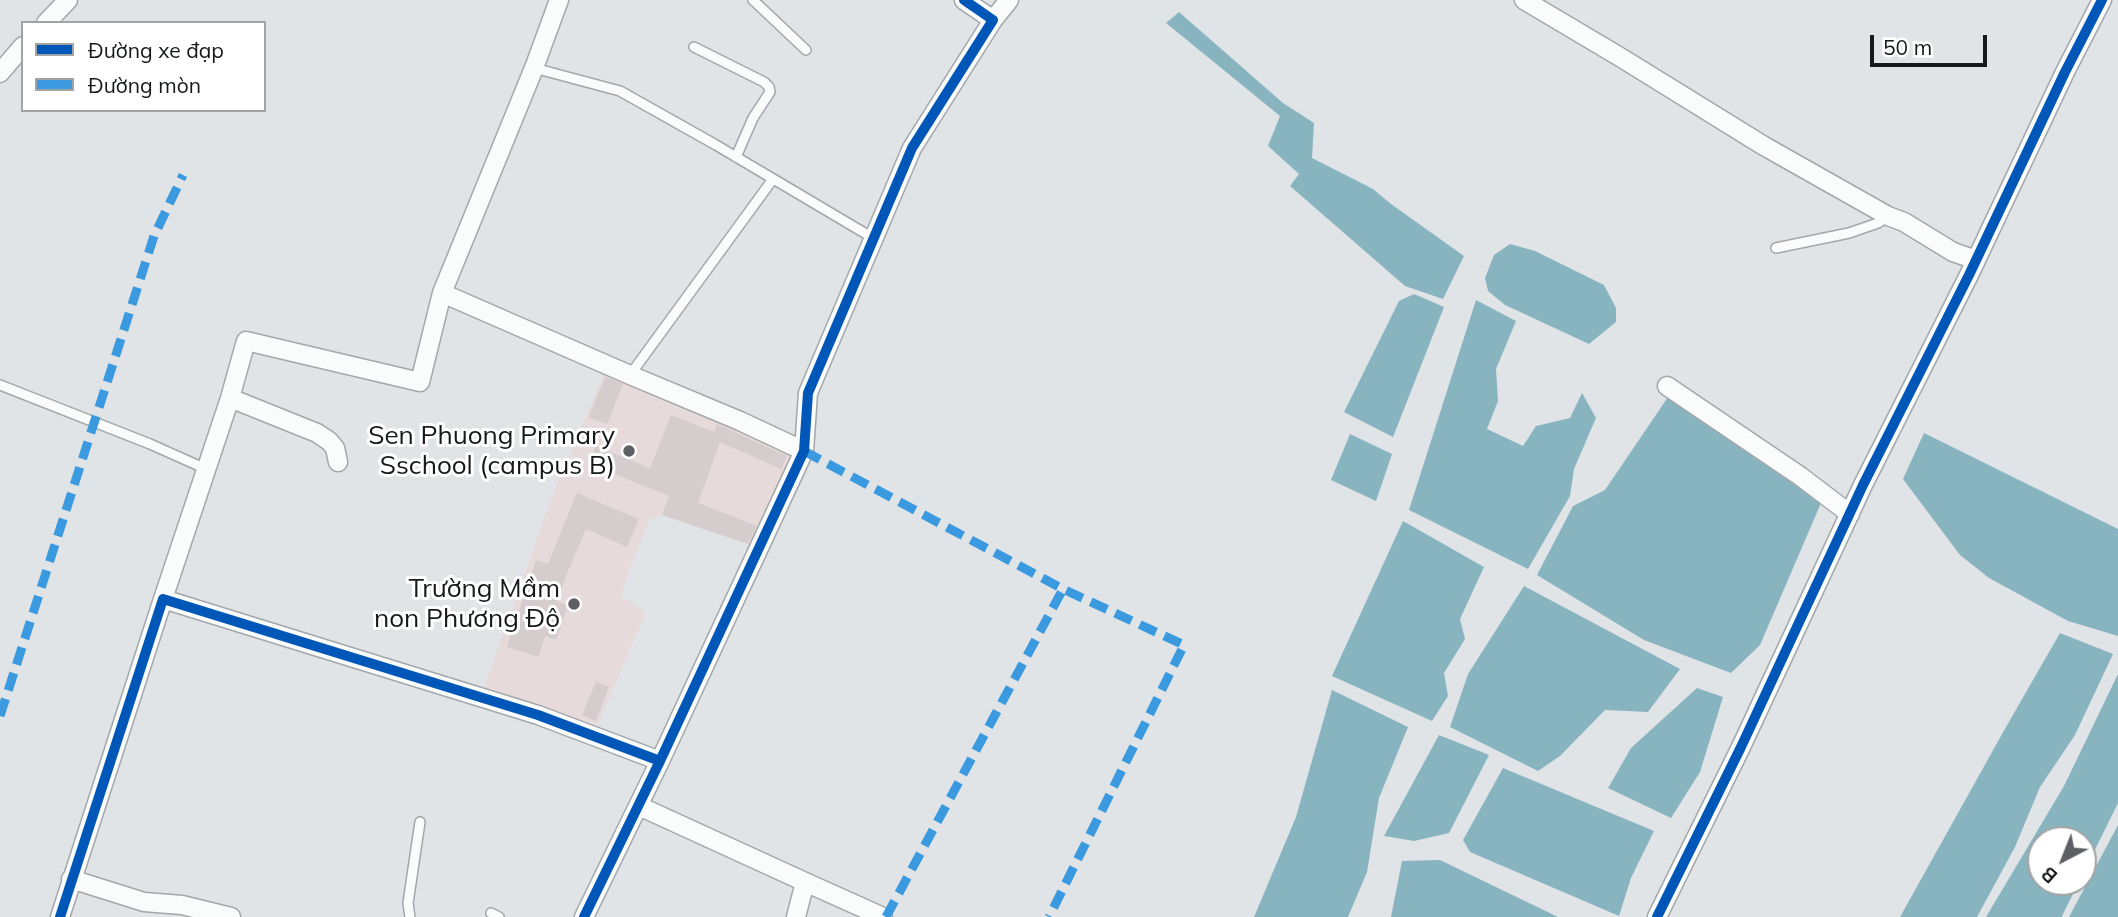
<!DOCTYPE html>
<meta charset="utf-8">
<style>
body{margin:0}
#map{position:relative;width:2118px;height:917px;overflow:hidden;background:#e0e4e7;font-family:Mulish,sans-serif}
canvas{display:block}
.legend{position:absolute;left:21px;top:21px;width:245px;height:91px;box-sizing:border-box;background:#fff;border:2px solid #a2a3a4;margin:0;padding:9px 12px;list-style:none;font-size:21px;color:#16181b}
.legend li{display:flex;align-items:center;gap:14px;height:35px}
.legend b{width:35px;border:2px solid #a2a3a4}
.north{position:absolute;left:2027px;top:826px;width:70px;height:70px;box-sizing:border-box;background:#fff;border:2px solid #a2a3a4;border-radius:50%;rotate:222deg;font-size:19px;font-weight:700;line-height:28px;text-align:center;color:#16181b}
.north::after{content:'';display:block;margin:auto;width:24px;height:32px;background:#5d5f62;clip-path:polygon(50% 0,100% 100%,50% 72%,0 100%)}
.scale{position:absolute;left:1870px;top:35px;width:117px;height:32px;box-sizing:border-box;border:4px solid #16181b;border-top:0;padding-left:9px;font-size:21px;line-height:24px;white-space:nowrap;color:#16181b;-webkit-text-stroke:5px #fff;paint-order:stroke}
</style>
<div id="map">
<canvas width="2118" height="917"></canvas>
<ul class="legend">
<li><b style="height:9px;background:#0057b8"></b>Đường xe đạp</li>
<li><b style="height:9px;background:#3b9adf"></b>Đường mòn</li>
</ul>
<div class="north">B</div>
<div class="scale">50 m</div>
</div>
<script>
const g = document.querySelector('canvas').getContext('2d');
g.lineJoin = 'round';
function paint(path, color) {
  g.fillStyle = color;
  g.fill(path, 'evenodd');
}
function poly(rows) {
  const path = new Path2D();
  for (const r of rows) {
    path.moveTo(r[0], r[1]);
    for (let i = 2; i < r.length; i += 2) path.lineTo(r[i], r[i + 1]);
  }
  return path;
}
function trace(path, color, width, dash) {
  g.strokeStyle = color;
  g.lineWidth = width;
  g.lineCap = dash ? 'butt' : 'round';
  g.setLineDash(dash || []);
  g.stroke(path);
}
function label(font, color, halo, rows, align = 'center') {
  g.font = font + ' Mulish,sans-serif';
  g.lineWidth = 6;
  g.setLineDash([]);
  g.textBaseline = 'middle';
  g.strokeStyle = halo;
  g.fillStyle = color;
  for (const [text, x, y, turn = 0] of rows) {
    g.save();
    g.translate(x, y);
    g.rotate((+turn || 0) * Math.PI / 180);
    g.textAlign = isNaN(turn) ? turn : align;
    if (halo) g.strokeText(text, 0, 0);
    g.fillText(text, 0, 0);
    g.restore();
  }
}
const education = poly([
 [605,372,795,452,754,546,662,515,649,520,620,596,646,612,598,725,483,690,553,494]
]);
const water = poly([
 [1179,12,1283,103,1314,123,1312,158,1373,189,1391,204,1464,256,1443,299,1405,286,1290,186,1299,174,1268,146,1280,116,1166,23],
 [1510,244,1535,251,1604,285,1616,308,1616,322,1589,344,1505,305,1488,291,1485,278,1494,255],
 [1414,294,1444,307,1393,437,1344,412,1399,301],
 [1476,300,1516,321,1496,369,1498,401,1487,429,1523,446,1536,426,1570,418,1582,393,1596,418,1574,469,1570,496,1528,569,1409,510],
 [1668,397,1821,503,1760,645,1731,673,1644,640,1537,575,1573,506,1605,490],
 [1924,433,2118,529,2118,636,2068,621,1989,578,1960,555,1903,479],
 [1350,434,1392,454,1376,501,1331,480],
 [1403,521,1484,567,1460,619,1465,639,1444,673,1448,696,1432,721,1332,676],
 [1524,586,1680,669,1648,712,1605,710,1560,756,1538,771,1450,727,1468,674],
 [2060,633,2113,654,2075,735,2040,787,2015,847,1977,917,1900,917,2006,727],
 [2118,674,2118,803,2083,874,2083,840,2041,840,2041,882,2079,882,2063,914,2062,917,1986,917,2064,786],
 [1697,688,1723,697,1700,772,1671,818,1608,788,1631,748],
 [1332,690,1408,727,1379,798,1367,872,1348,917,1254,917,1296,817],
 [1439,735,1489,755,1449,833,1414,841,1384,836],
 [1503,768,1654,831,1631,878,1619,916,1470,852,1463,840],
 [2118,825,2118,917,2069,917],
 [1440,860,1558,917,1391,917,1402,861]
]);
const building = poly([
 [605,377,623,384,607,424,589,417],
 [671,415,714,432,717,424,787,456,781,469,720,442,698,503,757,526,748,544,662,515,669,496,589,464,596,446,650,468],
 [577,493,639,519,627,547,586,529,568,571,557,602,568,605,556,640,545,636,538,657,507,647,536,560,548,564],
 [596,682,609,687,596,721,582,715]
]);
const service = poly([
 [753,0,806,50],
 [694,47,764,82,769,87,770,92,753,118,736,157],
 [534,68,620,91,716,145,873,238],
 [1776,248,1849,233,1878,223,1888,216],
 [630,375,773,179],
 [0,385,150,444,206,469],
 [491,913,499,917],
 [410,917,408,903,420,822]
]);
const minor = poly([
 [1524,0,1620,57,1764,146,1888,216,1904,222,1953,252,1976,260],
 [993,20,1009,0],
 [46,23,68,0],
 [0,73,23,46],
 [442,293,630,375,740,421,804,451],
 [1667,386,1800,476,1850,514],
 [230,398,317,433,329,441,335,448,338,462],
 [163,599,230,398,246,341,420,382,442,293,534,68,559,0],
 [639,806,805,882,796,917],
 [71,879,144,902,182,905,231,917],
 [805,882,883,917],
 [60,917,163,599,538,715,660,761],
 [584,917,660,761,804,451,808,393,912,148,993,20,964,0],
 [1657,917,1741,747,1863,485,1969,275,2065,72,2102,0]
]);
const quiet = poly([
 [804,451,1063,589,1184,645,1049,917],
 [0,716,154,236,183,175],
 [886,917,1063,589]
]);
const cycleway = poly([
 [60,917,163,599,538,715,660,761],
 [584,917,660,761,804,451,808,393,912,148,993,20,964,0],
 [1657,917,1741,747,1863,485,1969,275,2065,72,2102,0]
]);
const markers = [
 [629,451,7,"#5d5f62"],
 [574,604,7,"#5d5f62"]
];
const poiNames = [
 ["Sen Phuong Primary",615,436],
 ["Sschool (campus B)",615,466],
 ["Trường Mầm",560,589],
 ["non Phương Độ",560,619]
];
paint(education, '#e7dadb');
paint(water, '#88b4c0');
paint(building, '#d5cccd');
trace(service, '#a4a7a9', 12);
trace(minor, '#a4a7a9', 21);
trace(service, '#fafbfb', 9);
trace(minor, '#fafbfb', 18);
trace(quiet, '#3b9adf', 9, [18, 9]);
trace(cycleway, '#0057b8', 10);
for (const [x, y, r, color] of markers) {
  const dot = new Path2D();
  dot.arc(x, y, r, 0, 2 * Math.PI);
  g.fillStyle = color;
  g.fill(dot);
  trace(dot, '#fff', 2.5);
}
label('26px', '#16181b', '#fff', poiNames, 'right');
</script>
